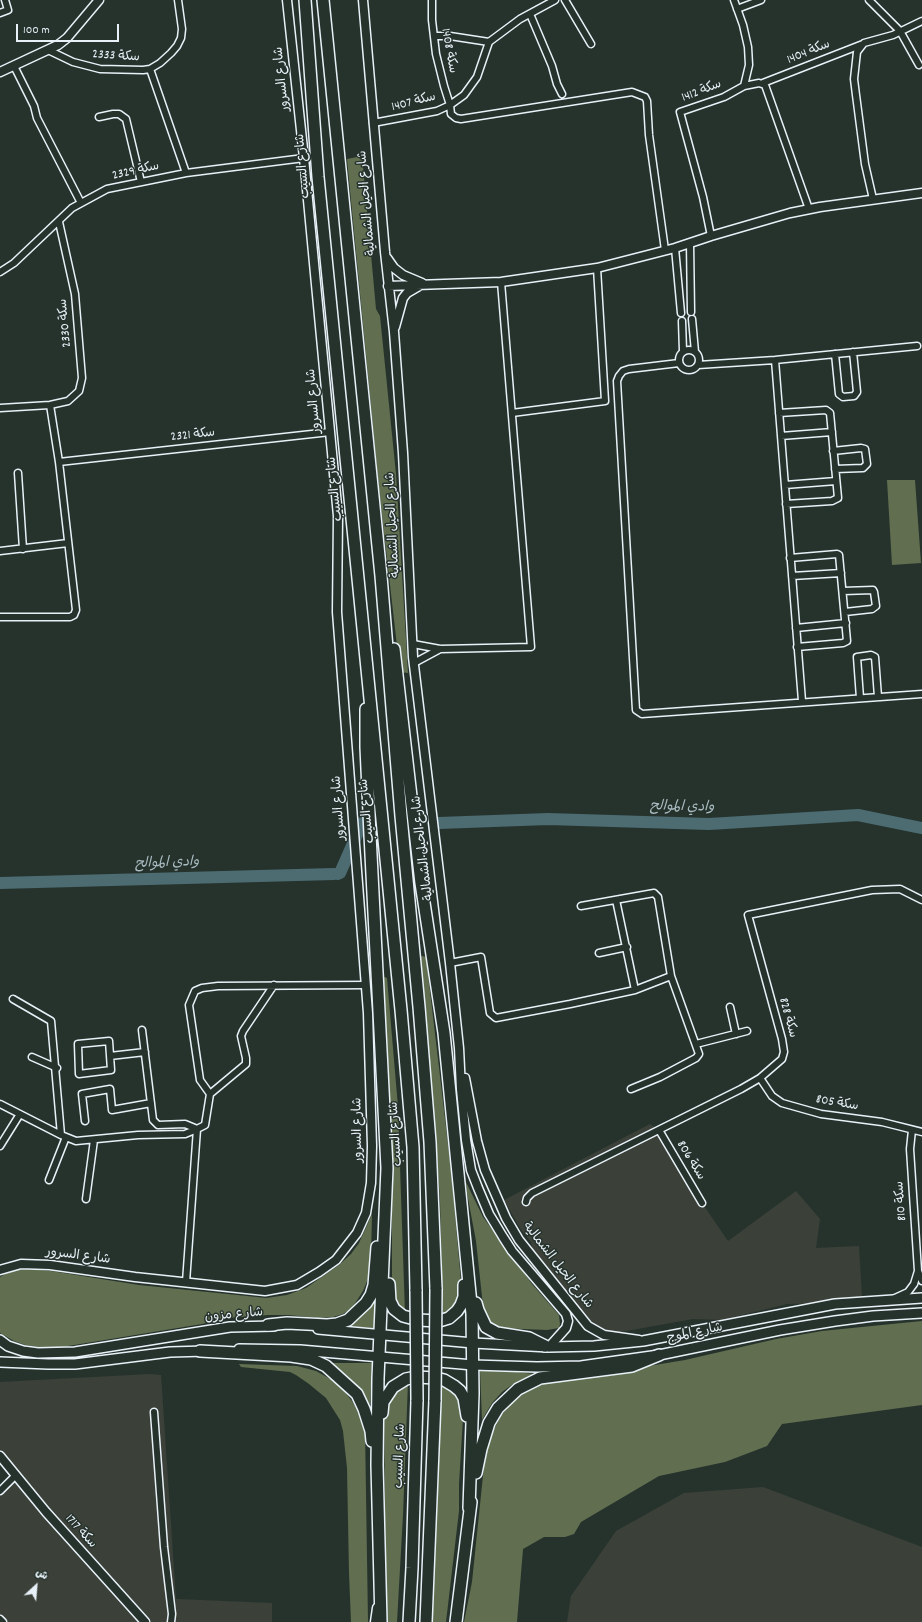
<!DOCTYPE html>
<meta charset="utf-8">
<style>
body{margin:0}
#map{position:relative;width:922px;height:1622px;overflow:hidden;background:#26332d;font-family:Dekko,"Playpen Sans Arabic",sans-serif}
canvas{display:block}
.north{position:absolute;left:16px;top:1566px;width:40px;height:40px;-webkit-text-stroke:3px #26332d;paint-order:stroke;rotate:26deg;font-size:11px;font-weight:700;line-height:16px;text-align:center;color:#e8f1f8}
.north::after{content:'';display:block;margin:auto;width:14px;height:18px;background:#e8f1f8;clip-path:polygon(50% 0,100% 100%,50% 72%,0 100%)}
.scale{position:absolute;left:16px;top:24px;width:103px;height:18px;box-sizing:border-box;border:2px solid #e8f1f8;border-top:0;padding-left:5px;font-size:12px;line-height:14px;white-space:nowrap;color:#e8f1f8;-webkit-text-stroke:3px #26332d;paint-order:stroke}
</style>
<div id="map">
<canvas width="922" height="1622"></canvas>
<div class="north">ش</div>
<div class="scale">100 m</div>
</div>
<script>
const g = document.querySelector('canvas').getContext('2d');
g.lineJoin = 'round';
function paint(path, color) {
  g.fillStyle = color;
  g.fill(path, 'evenodd');
}
function poly(rows) {
  const path = new Path2D();
  for (const r of rows) {
    if (r.length === 3) {
      path.moveTo(r[0] + r[2], r[1]);
      path.arc(r[0], r[1], r[2], 0, 2 * Math.PI);
      continue;
    }
    path.moveTo(r[0], r[1]);
    for (let i = 2; i < r.length; i += 2) path.lineTo(r[i], r[i + 1]);
  }
  return path;
}
function trace(path, color, width, dash) {
  g.strokeStyle = color;
  g.lineWidth = width;
  g.lineCap = dash ? 'butt' : 'round';
  g.setLineDash(dash || []);
  g.stroke(path);
}
function label(font, color, halo, rows, align = 'center') {
  g.font = font + ' Dekko,"Playpen Sans Arabic",sans-serif';
  g.lineWidth = 3;
  g.setLineDash([]);
  g.textBaseline = 'middle';
  g.strokeStyle = halo;
  g.fillStyle = color;
  for (const [text, x, y, turn = 0] of rows) {
    g.save();
    g.translate(x, y);
    g.rotate((+turn || 0) * Math.PI / 180);
    g.textAlign = isNaN(turn) ? turn : align;
    if (halo) g.strokeText(text, 0, 0);
    g.fillText(text, 0, 0);
    g.restore();
  }
}
const built = poly([
 [650,1124,659,1130,702,1203,728,1241,796,1191,820,1219,816,1248,859,1246,862,1297,823,1303,787,1304,722,1320,693,1319,615,1333,599,1330,532,1251,531,1242,521,1230,504,1200],
 [150,1374,161,1375,176,1599,272,1603,272,1622,0,1622,0,1491,15,1476,0,1456,0,1382],
 [763,1487,922,1547,922,1622,567,1622,571,1596,616,1531,684,1493]
]);
const green = poly([
 [362,156,376,309,380,316,396,474,408,673,400,672,379,489,347,159],
 [887,480,915,480,921,563,892,565],
 [422,956,426,957,451,1170,461,1282,461,1301,443,1316,440,1200,429,1049,421,964,420,957],
 [382,976,387,978,398,1107,405,1313,396,1304,392,1289,392,1134,382,1002],
 [466,1182,483,1217,532,1284,559,1315,560,1324,559,1328,547,1330,499,1328,491,1325,484,1315,476,1241,467,1193],
 [372,1214,371,1257,368,1279,363,1291,352,1308,343,1314,333,1317,318,1318,288,1315,268,1315,228,1318,202,1324,62,1347,38,1347,25,1345,14,1341,0,1333,0,1277,10,1271,26,1269,51,1271,139,1285,247,1296,266,1298,287,1295,306,1288,339,1265,351,1254,359,1243],
 [375,1302,374,1328,347,1326],
 [922,1321,922,1405,782,1424,767,1446,725,1462,659,1476,581,1522,574,1534,565,1537,544,1537,523,1549,517,1622,464,1622,472,1582,484,1466,488,1447,492,1433,501,1416,510,1404,521,1393,529,1388,546,1383,685,1360,776,1339,822,1331],
 [328,1363,372,1363,370,1405,348,1377],
 [239,1364,297,1366,316,1371,334,1381,340,1386,352,1401,360,1416,365,1430,368,1622,351,1622,349,1573,347,1468,343,1431,340,1420,326,1398,309,1384,296,1375,290,1372,241,1367],
 [480,1370,517,1372,533,1374,513,1384,502,1392,492,1403,482,1420],
 [408,1382,403,1515,397,1622,386,1622,384,1413,390,1395],
 [442,1384,454,1390,460,1401,463,1418,459,1484,459,1511,446,1622,430,1622]
]);
const river = poly([
 [439,823,548,819,709,824,858,815,922,828],
 [338,874,340,873,362,823],
 [0,883,334,874]
]);
const street = poly([
 [432,0,432,20,436,54,444,86,450,105,451,114,456,118,461,119,632,92,645,97,647,101,649,135,665,250],
 [565,0,591,44],
 [869,0,900,31,919,65],
 [737,9,761,0],
 [0,13,8,10,5,0],
 [530,14,552,66,557,84,562,94],
 [434,36,450,36,489,42],
 [48,50,73,62,100,69,143,70,150,69,160,63,171,53,177,46,181,38,182,29,178,0],
 [14,66,34,106,37,118,81,203],
 [150,69,186,173],
 [763,83,863,44],
 [744,86,759,83,765,85,809,209],
 [99,117,113,114,119,114,126,119,141,182],
 [373,123,437,111,450,105,464,95,477,77,489,42,520,19,555,0],
 [873,199,865,164,856,95,854,79,857,52,864,43,893,35,922,21],
 [711,236,703,197,680,112,724,97,744,86,749,65,748,47,743,25,734,0],
 [690,243,691,312],
 [675,248,681,313],
 [0,272,14,263,72,208,107,189,186,173,304,158],
 [692,319,695,352],
 [682,321,683,351],
 [689,360,10],
 [835,354,839,394,843,397,854,396,857,392,853,352],
 [775,360,802,701],
 [679,363,629,369,623,371,619,376,617,381,636,710,642,714,922,694],
 [698,365,775,360,917,346],
 [0,408,50,405,68,401,79,391,82,378,75,294,59,222],
 [512,413,605,401,597,268],
 [779,413,826,410,830,413,838,498,832,501,786,504],
 [781,436,832,432],
 [833,451,861,448,865,449,867,464,863,468,835,469],
 [59,462,330,432],
 [18,473,23,549],
 [785,485,836,481],
 [0,551,68,543],
 [790,558,837,554,839,555,847,641,843,643,797,647],
 [792,576,841,573],
 [843,591,873,590,874,592,876,606,872,609,845,612],
 [0,617,70,617,74,615,76,610,59,462,50,405],
 [796,628,846,623],
 [413,644,440,649,531,647,501,282],
 [414,663,440,649],
 [860,698,857,657,871,655,875,657,878,697],
 [616,900,635,990],
 [581,906,654,893,658,897,671,976,699,1054,696,1058,660,1077,631,1089],
 [599,953,627,947],
 [450,963,481,957,490,1013,496,1018,570,1004,635,990,671,976],
 [13,999,51,1021,61,1135],
 [730,1007,736,1034],
 [142,1030,153,1120,158,1125,185,1124,197,1129,205,1125,210,1094,200,1080,189,1005,195,991,202,988,218,986,366,985],
 [109,1041,111,1070,79,1074,78,1044,109,1041],
 [696,1044,747,1031],
 [110,1056,145,1052],
 [32,1057,57,1068],
 [760,1078,772,1096,782,1103,821,1114,882,1122,922,1132],
 [210,1094,246,1064,246,1058,241,1036,243,1031,274,985],
 [0,1104,61,1135,76,1141,138,1135,185,1134,197,1129,186,1282],
 [85,1121,82,1094,110,1089,112,1110,151,1103],
 [659,1130,702,1203],
 [912,1130,910,1149,918,1271,922,1281],
 [0,1146,20,1114],
 [49,1180,66,1137],
 [86,1199,94,1140],
 [526,1202,527,1198,532,1193,741,1089,760,1078,782,1059,784,1052,782,1039,748,915,872,890,900,889,922,900],
 [895,1298,908,1292,914,1284,918,1271],
 [154,1412,164,1547,172,1614,171,1622],
 [0,1491,15,1476],
 [0,1619,3,1622]
]);
const secondary = poly([
 [363,0,385,252,394,332,403,453,413,657,450,963,459,1048,461,1089,466,1140,471,1170,478,1188,489,1214,503,1237,512,1251,566,1314,568,1321,566,1328,549,1347],
 [0,72,58,45,67,38,99,0],
 [387,258,394,268,403,275,422,283],
 [388,286,501,282,597,268,675,248,711,236,790,213,820,207,922,193],
 [395,327,403,298,407,293,419,286],
 [465,1078,477,1141,485,1170,506,1218,519,1240,588,1326,604,1335,639,1340],
 [0,1270,21,1264,50,1265,135,1277,265,1291,297,1285,319,1272,336,1260,357,1233,366,1213,371,1183,372,1146,368,1013,337,612,338,516,304,158,287,0],
 [0,1456,46,1512,145,1622],
 [375,1622,377,1608]
]);
const primary = poly([
 [318,1329,473,1343,549,1347,594,1346,643,1341,835,1304,922,1298],
 [0,1340,8,1346,23,1351,38,1353,75,1352,230,1327,274,1326],
 [239,1349,300,1350,473,1365,537,1367,581,1366,659,1355,780,1330,835,1321,873,1316,922,1313],
 [0,1362,48,1364,75,1364,170,1352,206,1351]
]);
const highway = poly([
 [305,0,318,177,401,1010,413,1147,416,1291],
 [323,0,381,576,401,816,419,1007,430,1142,436,1289],
 [394,649,421,883,444,1033,472,1314,473,1394,469,1508],
 [366,709,366,747,370,835,387,1168,378,1378,377,1465,381,1622],
 [389,1284,390,1301,394,1309,403,1316,418,1320,439,1321,449,1318,457,1311,461,1305,464,1297,464,1285],
 [476,1303,478,1310,486,1327,497,1333,529,1338,545,1346],
 [268,1325,287,1323,327,1325,337,1324,348,1320,366,1303,371,1295,374,1285,377,1247],
 [200,1351,291,1356,311,1359,326,1366,357,1394,364,1409,371,1431,372,1441],
 [382,1413,383,1402,393,1387,406,1379,416,1377,436,1378,444,1380,454,1386,460,1391,464,1398,467,1416],
 [476,1473,481,1449,489,1423,498,1408,518,1389,540,1378,632,1366,659,1355],
 [409,1622,412,1568,417,1400],
 [426,1622,435,1400],
 [456,1622,471,1502]
]);
const highwayBridge = poly([
 [416,1291,417,1400],
 [435,1400,436,1289]
]);
const streetNames = [
 ["سكة 1408",448,51,80],
 ["سكة 1404",809,53,-22],
 ["سكة 2333",116,57,4],
 ["شارع السرور",283,79,-96],
 ["سكة 1412",702,92,-21],
 ["سكة 1407",414,103,-14],
 ["شارع السيب",304,166,-95],
 ["سكة 2329",136,172,-12],
 ["شارع الحيل الشمالية",368,203,-95],
 ["سكة 2330",66,323,-95],
 ["شارع السرور",315,401,-95],
 ["سكة 2321",193,436,-6],
 ["شارع السيب",336,489,-96],
 ["شارع الحيل الشمالية",394,525,-93],
 ["شارع السرور",340,808,-94],
 ["شارع السيب",368,811,-96],
 ["شارع الحيل الشمالية",424,848,-97],
 ["سكة 828",787,1018,75],
 ["سكة 805",837,1104,10],
 ["شارع السرور",359,1130,-91],
 ["شارع السيب",397,1134,-94],
 ["سكة 806",690,1161,59],
 ["سكة 810",902,1201,-94],
 ["شارع السرور",78,1257,7],
 ["شارع الحيل الشمالية",557,1266,52],
 ["شارع مزون",234,1316,-5],
 ["شارع الموج",695,1334,-12],
 ["شارع السيب",401,1456,-88],
 ["سكة 1717",80,1532,48]
];
const waterNames = [
 ["وادي الموالح",682,808,1],
 ["وادي الموالح",167,864,-2]
];
paint(built, '#3b4139');
paint(green, '#616f50');
trace(river, '#4c6c72', 12);
trace(street, '#e8f1f8', 9);
trace(secondary, '#e8f1f8', 11);
trace(primary, '#e8f1f8', 12);
trace(highway, '#e8f1f8', 14);
trace(street, '#26332d', 6);
trace(secondary, '#26332d', 8);
trace(primary, '#26332d', 9);
trace(highway, '#26332d', 11);
trace(highwayBridge, '#e8f1f8', 14, []);
trace(highwayBridge, '#26332d', 11);
label('13px', '#e8f1f8', '#26332d', streetNames);
label('italic 14px', '#aabcc2', '#26332d', waterNames);
</script>
